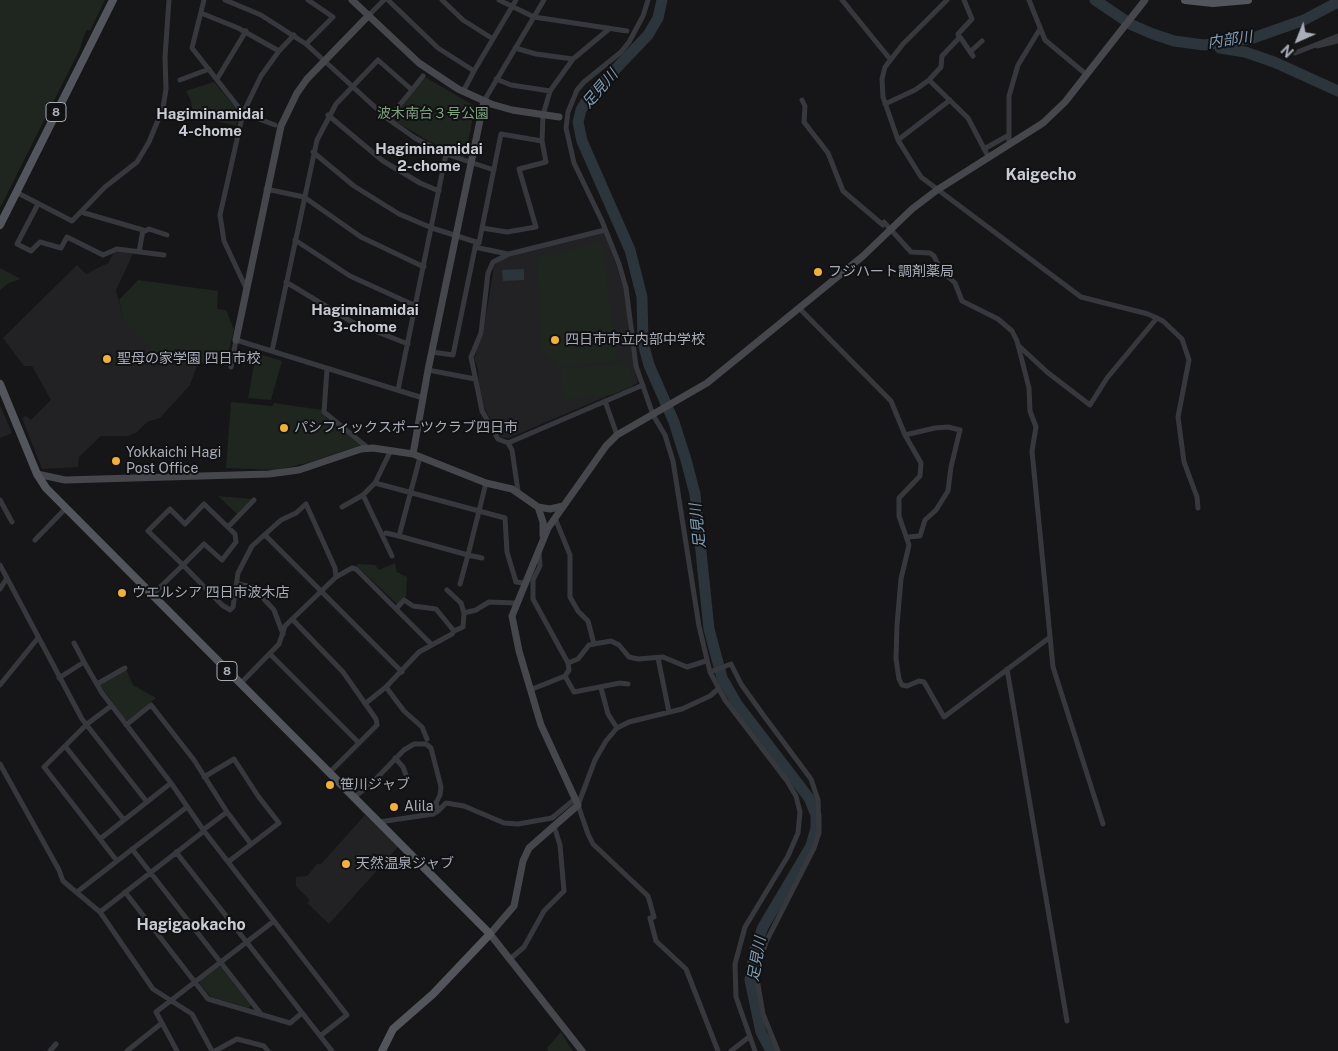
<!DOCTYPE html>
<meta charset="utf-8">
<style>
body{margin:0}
#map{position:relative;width:1338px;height:1051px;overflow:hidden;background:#161618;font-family:"Public Sans",sans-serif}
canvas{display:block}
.north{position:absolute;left:1273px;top:15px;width:50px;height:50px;-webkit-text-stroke:4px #111113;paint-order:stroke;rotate:224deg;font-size:14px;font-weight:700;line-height:20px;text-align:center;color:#a8adb8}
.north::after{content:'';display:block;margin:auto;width:18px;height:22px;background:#a8adb8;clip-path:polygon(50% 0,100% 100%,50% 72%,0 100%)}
</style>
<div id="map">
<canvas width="1338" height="1051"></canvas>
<div class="north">N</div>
</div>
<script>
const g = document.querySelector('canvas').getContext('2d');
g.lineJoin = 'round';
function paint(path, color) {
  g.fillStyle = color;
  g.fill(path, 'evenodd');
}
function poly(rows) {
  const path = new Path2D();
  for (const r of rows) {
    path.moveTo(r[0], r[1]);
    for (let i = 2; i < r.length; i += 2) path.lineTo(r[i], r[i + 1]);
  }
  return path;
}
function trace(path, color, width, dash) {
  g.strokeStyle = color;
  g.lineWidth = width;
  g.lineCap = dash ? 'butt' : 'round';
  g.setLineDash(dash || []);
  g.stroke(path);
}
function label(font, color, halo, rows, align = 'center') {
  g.font = font + ' "Public Sans","Noto Sans JP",sans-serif';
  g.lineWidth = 4;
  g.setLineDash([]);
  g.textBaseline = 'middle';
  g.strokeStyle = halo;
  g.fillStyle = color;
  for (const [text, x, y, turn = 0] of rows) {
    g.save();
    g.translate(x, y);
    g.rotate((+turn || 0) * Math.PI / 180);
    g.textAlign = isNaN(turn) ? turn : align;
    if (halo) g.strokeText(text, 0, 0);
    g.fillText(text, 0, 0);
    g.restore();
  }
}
const built = poly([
 [603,232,606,235,625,292,629,335,638,383,509,438,501,437,485,410,479,391,478,369,474,359,476,354,475,352,483,335,494,266,498,261,518,253],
 [118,251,133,254,116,290,123,318,187,352,198,363,190,385,160,418,147,422,136,433,128,436,101,436,79,457,78,467,42,469,22,418,26,416,31,420,51,400,32,366,24,366,3,338,77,265,86,274,108,263,113,254],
 [0,405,12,433,0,438],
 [365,815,398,847,329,924,307,903,310,900,296,886,296,877,307,876,317,864,321,864]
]);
const green = poly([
 [0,0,105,0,90,31,87,30,83,38,80,49,0,208],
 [425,77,473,105,475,108,465,156,463,158,444,150,393,120,393,117],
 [214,82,239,112,240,115,236,126,193,115,191,101,186,91],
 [596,241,602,247,618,361,560,367,542,351,537,258,567,252],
 [0,268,21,279,9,283,0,290],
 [138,280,218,291,217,309,226,310,234,330,225,365,198,363,187,352,157,355,123,318,119,300],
 [256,353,282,361,271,400,248,398],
 [628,363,633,386,612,395,563,399,561,369],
 [231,402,272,406,274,403,322,410,326,418,361,445,311,462,277,470,226,468],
 [218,496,252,499,237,514],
 [395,563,397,572,407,577,406,597,397,604,357,566,357,564,375,565,379,570],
 [126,669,133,685,156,698,128,720,125,720,100,685],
 [218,967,221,967,251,1005,249,1008,211,997,200,984,200,981],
 [561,1032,573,1051,548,1051,547,1048]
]);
const water = poly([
 [524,269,524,280,503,281,502,270]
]);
const river = poly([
 [662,0,658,18,648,35,589,97,581,110,578,122,582,141,630,250,642,297,643,343,649,365,674,422,686,460,695,494,709,629,722,678,737,704,809,798,816,815,816,828,811,846,763,927,755,949,750,980,761,1032,771,1051],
 [1095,0,1132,25,1153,34,1174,41,1204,45,1253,38,1304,20,1338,2],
 [1220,48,1245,52,1274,62,1338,91]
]);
const street = poly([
 [204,0,192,48,243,113,275,125],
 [225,0,261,15,306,44,388,119,415,138,446,154,494,170],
 [388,0,438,48,474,71,516,0],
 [442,0,463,20,493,39],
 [499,0,534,17,627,31],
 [648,0,643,16,629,42,621,52,584,82,577,90,568,112,566,128,574,163,602,221,619,264,626,288,636,366,653,415,665,435,673,461,699,626,710,672,725,700,787,781,796,796,800,812,798,833,788,856,745,927,735,964,736,997,755,1051],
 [842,0,890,59],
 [947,0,903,44,885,67,882,79,883,97,898,140,921,177,1081,297,1148,314,1163,321,1182,339,1189,360,1178,417,1184,462,1197,497,1198,508],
 [1029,0,1045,40,1087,75],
 [201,13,238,28,279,51,261,76,243,113,220,215,224,241,246,288],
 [369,15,384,0],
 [959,38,958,34,972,19,964,0],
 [306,44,333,17,308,0],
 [1317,46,1338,41],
 [515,48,536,54,573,59],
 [279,51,294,35],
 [970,52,982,41],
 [1295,53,1338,36],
 [217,79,246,31],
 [496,79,511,85,550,91],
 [180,80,209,69],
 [929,80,968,118,989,158],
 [465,88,474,71],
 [412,90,423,76],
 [802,100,805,106,804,122,828,153,843,191,883,225],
 [484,101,544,0],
 [885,104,915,90,929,80,941,67,942,56,960,37,973,56],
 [328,115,383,161,420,183,439,191],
 [898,140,950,100],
 [1009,145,1009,96,1018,65,1040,29],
 [984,149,1009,135],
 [313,152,354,186,399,214,432,228,479,243,501,134,542,141],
 [266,189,304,197,361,237,424,267],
 [16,192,72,221,105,187,137,162,149,142,163,108,166,89,165,57,169,0],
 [38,204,17,244,31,251,40,242,61,248,67,237,103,255,117,249,164,255],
 [81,212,143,230,139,252],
 [884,222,911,252,930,253,934,256,941,270,955,283,962,301,998,319,1012,331,1017,341,1029,388,1030,411,1036,427,1032,451,1053,667,1103,824],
 [482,228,507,232,536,227,519,169,546,162,542,141,543,115,550,91,573,59,609,29],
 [143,232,149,229,167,235],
 [295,240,350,276,416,306],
 [479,248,508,254],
 [286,282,352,322,408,344],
 [799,308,891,401,905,435,921,463,920,476,899,498,899,516,909,545,901,579,897,625,896,659,899,679,902,685,907,686,919,681,924,682,944,717,1049,638],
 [1019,346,1047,372,1090,405,1107,378,1157,318],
 [272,351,317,140,336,104,378,60,412,90,388,119],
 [432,352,453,355,476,243],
 [231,367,236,340,423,398],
 [327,369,324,412,368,448],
 [428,370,475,379],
 [398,390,446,154],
 [605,401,617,435],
 [905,435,935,428,948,427,960,430,951,467,948,491,936,510,925,520,920,536,908,537],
 [508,443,643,385],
 [420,457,399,536,468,555,486,483],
 [375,483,505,518,507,552,516,582,524,583],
 [518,491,512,450,508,443,498,439,482,411,471,357,481,333,488,273,493,262,509,254,605,230],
 [363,495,392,556],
 [0,500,12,522],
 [342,507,363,495,375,483,391,450],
 [555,518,570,555,570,597,578,611,588,621,594,644,611,641,619,645,629,657,638,659,663,657,687,667,706,661],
 [228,527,254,500],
 [386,533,399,536],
 [265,535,402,672],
 [35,540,65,509],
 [0,565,82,719,147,802],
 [238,584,253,587,274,610,283,634],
 [460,584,468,555,482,558],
 [0,589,7,578],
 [447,590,461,603,464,613],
 [152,595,183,565,204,544,222,560,236,542,235,534,204,504,185,524,170,509,148,531,183,565,222,605,227,608,230,610,233,607,238,573,252,546,281,520,296,513,306,504,335,568,336,577],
 [292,619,343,672,376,719,377,725,329,773],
 [454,631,463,627,464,613,476,610,489,602,515,603],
 [74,643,84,662],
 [270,654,359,743],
 [658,658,669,712],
 [568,663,578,659,589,645,594,644],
 [1007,669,1067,1021],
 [710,672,731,664,741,684,764,716,811,779,818,800,819,833,814,848,766,942,756,973,763,1014,778,1051],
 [565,676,574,692,620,683,628,684],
 [59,678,84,662,102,693,171,783,204,831,347,1015,320,1036],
 [97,684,125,668],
 [240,684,279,644,285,626,336,577,352,568,356,569,431,644],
 [0,685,38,638],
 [386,687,404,711,422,727,427,739],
 [601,688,608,714,617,728],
 [718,689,710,696,682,709,629,722,617,728,606,741,595,760,578,805,588,834,593,844,648,896,654,917,650,918,656,941,686,969,718,1051],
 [530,690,565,676,569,670,568,663,533,599,533,580,540,566,539,553],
 [366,703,386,687,419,652,452,634,454,631,436,609,413,606,404,600,396,609],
 [126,725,151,705,194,760,227,812,203,830],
 [65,746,124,820],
 [395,758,403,767,406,775],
 [0,764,59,870,63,881,100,912,153,989,192,1014,212,1051],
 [204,777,234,759,258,796,279,823,228,862],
 [354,797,369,786,404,750,414,744,426,744,431,748,441,787,440,795,436,803,438,811,433,814,379,822],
 [438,811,446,803,464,806,504,823,518,824,552,818,576,798],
 [227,812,251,844],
 [100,839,171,783],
 [132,849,261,1014],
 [176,852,332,1051],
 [117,861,187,807],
 [77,892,117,861,44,767,87,724,111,706],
 [125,892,208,999,290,1023,302,1013],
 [100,912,204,831],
 [510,959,524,947,544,911,564,891,560,845,554,826],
 [50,1051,56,1044],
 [127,1051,162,1023],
 [177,1051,156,1012,274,921],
 [215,1051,237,1039,264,1046,268,1051],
 [731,1051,749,1037]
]);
const secondary = poly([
 [352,0,419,63,458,89,491,104,512,110,559,117],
 [236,340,281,126,297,93,307,79,369,15],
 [413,454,428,370,484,101],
 [37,474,65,480,269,474,299,470,361,449,373,448,413,454,486,483,512,489,538,507,550,509,563,506],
 [538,507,543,522,543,535],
 [582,1051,490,934,514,906,523,861,529,848,578,805,541,725,519,651,512,616,548,528,606,446,617,435,707,383,863,256,912,209,937,190,1043,123,1065,102,1145,0]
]);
const primary = poly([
 [1185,0,1213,3,1248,0],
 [0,225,113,0],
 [0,384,37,474,46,488,490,934,433,994,393,1029,382,1051]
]);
const markers = [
 [818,272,5,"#f2b134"],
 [555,340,5,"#f2b134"],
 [107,359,5,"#f2b134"],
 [284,428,5,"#f2b134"],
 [116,461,5,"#f2b134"],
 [122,593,5,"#f2b134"],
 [330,785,5,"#f2b134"],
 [394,807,5,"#f2b134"],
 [346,864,5,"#f2b134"]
];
const shields = [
 [56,112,20],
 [227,671,20]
];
const shieldNames = [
 ["8",56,112],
 ["8",227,671]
];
const parkNames = [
 ["波木南台３号公園",433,114]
];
const poiNames = [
 ["フジハート調剤薬局",828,272],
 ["四日市市立内部中学校",565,340],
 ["聖母の家学園 四日市校",117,359],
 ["パシフィックスポーツクラブ四日市",294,428],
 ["Yokkaichi Hagi",126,453],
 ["Post Office",126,469],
 ["ウエルシア 四日市波木店",132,593],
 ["笹川ジャブ",340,785],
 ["Alila",404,807],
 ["天然温泉ジャブ",356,864]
];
const waterNames = [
 ["内部川",1230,40,-8],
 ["足見川",600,89,-49],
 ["足見川",698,526,-96],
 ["足見川",757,959,-80]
];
const neighbourhoodNames = [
 ["Hagiminamidai",210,114],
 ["4-chome",210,131],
 ["Hagiminamidai",429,149],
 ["2-chome",429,166],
 ["Hagiminamidai",365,310],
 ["3-chome",365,327]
];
const quarterNames = [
 ["Kaigecho",1041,175],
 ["Hagigaokacho",191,925]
];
paint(built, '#222225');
paint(green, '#1e261f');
paint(water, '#2c353c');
trace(river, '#2c353c', 11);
trace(street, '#37383d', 5);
trace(secondary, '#45474d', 7);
trace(primary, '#53555c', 8);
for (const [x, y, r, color] of markers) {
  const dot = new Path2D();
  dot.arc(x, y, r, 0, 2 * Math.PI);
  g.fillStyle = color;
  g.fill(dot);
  trace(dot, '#111113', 2);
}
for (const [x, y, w] of shields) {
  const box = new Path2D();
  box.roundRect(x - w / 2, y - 9.5, w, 19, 4);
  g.fillStyle = '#111113';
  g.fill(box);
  trace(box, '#a8adb8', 1);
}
label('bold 12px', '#a8adb8', null, shieldNames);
label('14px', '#7fa381', '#111113', parkNames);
label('14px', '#a8adb8', '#111113', poiNames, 'left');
label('italic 15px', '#7f9bb3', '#111113', waterNames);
label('bold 15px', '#c9ccd4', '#111113', neighbourhoodNames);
label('bold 16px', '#c9ccd4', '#111113', quarterNames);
</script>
